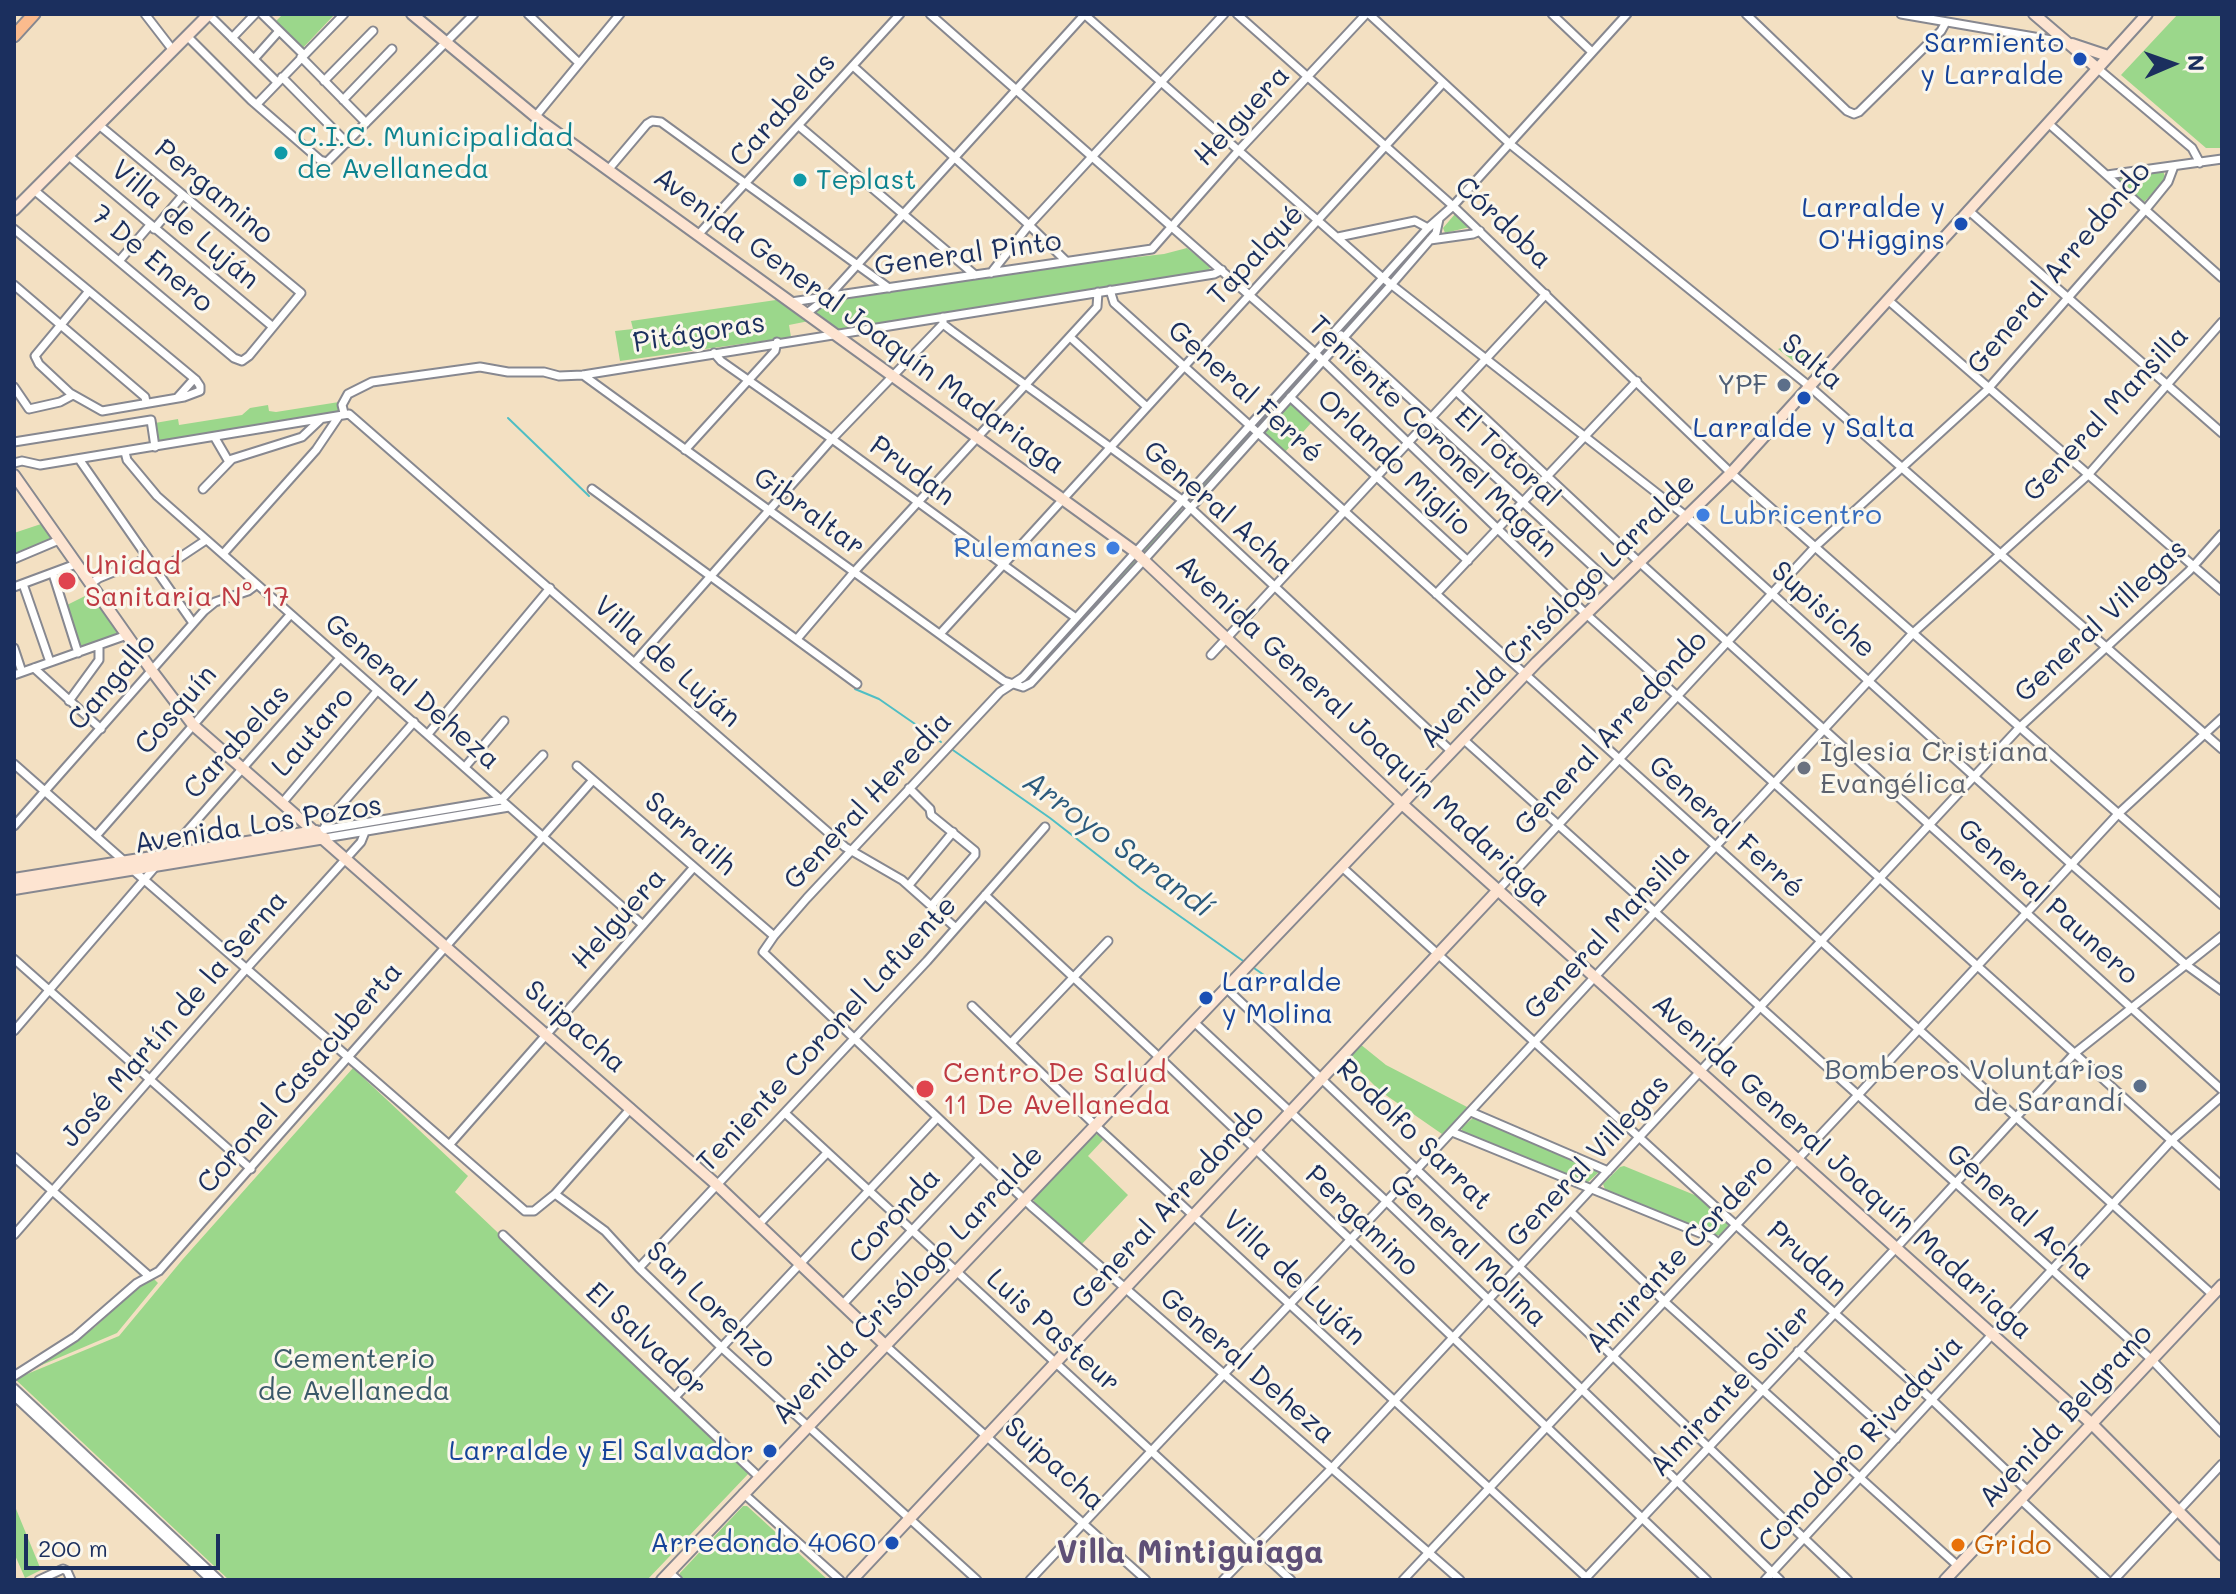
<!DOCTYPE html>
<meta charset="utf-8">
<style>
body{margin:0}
#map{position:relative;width:2236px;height:1594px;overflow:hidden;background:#f3e0c2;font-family:Mali,sans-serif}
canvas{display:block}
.frame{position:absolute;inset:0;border:16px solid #1b2f5e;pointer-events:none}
.north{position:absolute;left:2132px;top:24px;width:80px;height:80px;-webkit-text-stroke:6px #fbf7ec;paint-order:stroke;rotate:88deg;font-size:22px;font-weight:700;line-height:32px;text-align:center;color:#1b2f5e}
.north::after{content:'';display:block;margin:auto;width:28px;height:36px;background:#1b2f5e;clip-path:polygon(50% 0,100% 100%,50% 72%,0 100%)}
.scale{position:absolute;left:24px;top:1534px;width:196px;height:36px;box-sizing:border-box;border:4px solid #1b2f5e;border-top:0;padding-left:10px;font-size:24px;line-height:28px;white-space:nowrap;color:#1b2f5e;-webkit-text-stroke:6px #fbf7ec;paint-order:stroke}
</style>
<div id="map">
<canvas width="2236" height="1594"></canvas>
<div class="frame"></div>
<div class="north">N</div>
<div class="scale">200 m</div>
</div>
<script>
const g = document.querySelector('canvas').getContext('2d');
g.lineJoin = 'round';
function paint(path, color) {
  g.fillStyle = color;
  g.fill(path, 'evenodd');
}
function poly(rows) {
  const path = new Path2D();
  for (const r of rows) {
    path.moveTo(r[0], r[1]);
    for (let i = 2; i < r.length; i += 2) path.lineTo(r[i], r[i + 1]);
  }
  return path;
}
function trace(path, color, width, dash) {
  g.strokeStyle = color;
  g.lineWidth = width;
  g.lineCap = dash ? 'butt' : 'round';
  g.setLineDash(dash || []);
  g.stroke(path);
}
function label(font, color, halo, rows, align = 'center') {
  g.font = font + ' Mali,sans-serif';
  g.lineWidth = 6;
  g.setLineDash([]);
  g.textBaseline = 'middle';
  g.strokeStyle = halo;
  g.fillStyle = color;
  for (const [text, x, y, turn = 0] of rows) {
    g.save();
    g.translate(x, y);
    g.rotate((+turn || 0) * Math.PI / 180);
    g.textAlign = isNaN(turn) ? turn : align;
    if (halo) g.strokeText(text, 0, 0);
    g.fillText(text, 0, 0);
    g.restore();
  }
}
const green = poly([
 [283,14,335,14,300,51,273,24],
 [2178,14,2222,14,2222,148,2206,148,2121,75],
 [2163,171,2166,179,2144,202,2118,179],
 [1455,214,1470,227,1445,233,1443,228],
 [1187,248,1210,267,1209,271,839,330,819,317,815,312,825,302,1094,262,1164,254],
 [776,300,809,321,789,325,791,337,620,361,615,331,633,329,631,321],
 [1794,343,1815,358,1806,371,1778,349],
 [1310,363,1313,368,1261,425,1257,424],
 [339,402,340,409,336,414,158,444,155,423,178,419,179,425,242,415,250,408,268,405,269,411,276,412],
 [1291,403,1312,422,1285,452,1264,434],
 [1246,434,1250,435,1249,439,1195,498,1191,498],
 [1180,508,1182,513,1143,554,1142,550],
 [41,524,52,539,14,556,14,533],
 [1132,560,1135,561,1135,565,1086,618,1082,618],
 [91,593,119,635,80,649,67,605],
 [1360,1044,1386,1065,1469,1108,1442,1134,1380,1091,1347,1058],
 [353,1068,468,1176,455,1192,750,1472,647,1580,229,1580,15,1379,119,1336,183,1259],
 [1473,1118,1597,1169,1599,1172,1587,1183,1463,1133,1461,1128],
 [1098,1134,1103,1140,1088,1156,1128,1195,1081,1245,1035,1205,1033,1197,1092,1135],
 [1624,1166,1697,1196,1727,1222,1728,1226,1720,1235,1715,1236,1606,1192,1603,1184,1620,1167],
 [153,1278,158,1283,117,1333,30,1370,95,1327,137,1288],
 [14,1504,41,1570,25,1578,14,1553],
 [743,1506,747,1506,828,1580,684,1580,680,1576,680,1573]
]);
const stream = poly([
 [508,418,589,496],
 [855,689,879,699,941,742],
 [950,748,1050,818,1140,888,1246,963],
 [1251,966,1264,975]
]);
const street = poly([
 [145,14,172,49],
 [208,14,277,82],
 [262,14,304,55],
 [528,14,579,63],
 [930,14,1315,353,1585,613,2222,1186],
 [1084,14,1383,278,1686,516,2071,864,2185,964,2222,991],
 [1237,14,1453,206,1731,473,2222,905],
 [1369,14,1510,144,1809,386,2222,749],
 [1552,14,1592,52],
 [1746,14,1847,111,1854,114,1859,112,1941,31,1946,22],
 [1901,14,2069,43],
 [187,36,251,100,320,160,327,162,474,14],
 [232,38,255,14],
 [301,57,366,123],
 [254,59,279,31],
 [853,66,1029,225,1066,261],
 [2097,68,2192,148,2200,163],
 [282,77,347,143],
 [324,81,373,31],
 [343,100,392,49],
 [257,104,344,14],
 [535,117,620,14],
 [2048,123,2222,278],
 [799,126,975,275],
 [69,156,273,327],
 [608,170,647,124,652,121,661,122,889,288],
 [2107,175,2222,159],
 [34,190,234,358,242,361,249,356,301,293,99,125],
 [1968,210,2222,433],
 [14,229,89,291,196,380,200,386,200,391,184,397,102,411,70,393,39,364,35,356,89,291],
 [154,229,183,195],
 [698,235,900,14],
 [1338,237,1415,221,1428,228],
 [1430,240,1473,234,1480,231],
 [120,260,150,225],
 [991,273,1029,225,1224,14],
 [14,285,145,397,146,402],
 [1110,290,1114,303,2213,1295],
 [1888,300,2222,591],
 [791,302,1152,249,1239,150,1366,14],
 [807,313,828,297,1085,14],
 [943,317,943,324,952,331,1182,500,1451,751],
 [1341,335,1613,585],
 [1070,337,1147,407],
 [714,353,721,361,832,439,1076,618],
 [583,375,1004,681,1023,687,1031,683,1144,560,1391,285,1436,233,1439,219],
 [14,387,29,409,60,402,73,395],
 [1456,391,1638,561,2222,1090],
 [1290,397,1468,561],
 [177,398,194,379],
 [344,413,342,405,348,394,372,382,480,367,508,372,544,372,559,376,583,375,1214,274,1222,270],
 [215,438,229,462],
 [14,442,151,420,155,447],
 [685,450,775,351,777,342],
 [125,452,127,460,157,496,643,925],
 [79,459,193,623],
 [14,463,22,461,40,465,349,414,845,847,902,880,956,928],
 [203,489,232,459,302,437,320,420],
 [592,489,857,684],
 [223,554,316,450,339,416],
 [14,559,59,540],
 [158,572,206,540],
 [53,574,78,653],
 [23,584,50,662],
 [90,584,99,578,148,558],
 [14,587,76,564],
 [1436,594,1637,381],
 [940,634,1443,83],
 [797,639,854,572,1097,307,1098,292],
 [14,648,22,672],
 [1211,655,1546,294],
 [634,663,832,439,943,324],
 [34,668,101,729],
 [14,675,127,635],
 [69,701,99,660,99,645],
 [428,734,550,588],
 [1463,739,2152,1360,2222,1433],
 [14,764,124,861],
 [577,766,774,936],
 [465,767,504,721],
 [909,788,930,809,931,815,975,851,975,855,932,905],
 [283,802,377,691],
 [14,826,204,611,215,602,248,591,256,585],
 [323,830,329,819,414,722],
 [316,831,501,800,543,755],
 [96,836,290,615],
 [325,838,509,807],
 [166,855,340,658],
 [1342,867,1718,1209,1932,1400,2028,1491],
 [133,870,525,1211,534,1211,555,1194,631,1108],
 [909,885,953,832],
 [1499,889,1816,546,1986,391,2146,209,2168,182,2174,166],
 [985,895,1160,1058,1707,1580],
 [14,959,251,1169],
 [1226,988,1848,1580],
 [972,1006,1095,1125,1588,1579],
 [1194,1022,1386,1201,1780,1580],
 [14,1031,156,866],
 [1011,1043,1108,941],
 [1471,1112,1608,1171],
 [786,1114,1291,1580],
 [1452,1132,1712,1238,1718,1243],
 [450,1144,694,867],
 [14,1157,149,1276],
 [555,1194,605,1231,639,1268,722,1348,977,1580],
 [1571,1212,1665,1302,1958,1566],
 [759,1224,827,1153],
 [14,1235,248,967,361,842,365,832],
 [503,1235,759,1477],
 [639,1268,927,961,1045,827],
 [843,1304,980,1158],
 [885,1345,1146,1580],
 [1798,1351,1896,1439],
 [14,1376,75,1337,137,1283,159,1271,593,780],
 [14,1388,219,1580],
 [14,1396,211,1580],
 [675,1397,936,1119],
 [743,1493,840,1580],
 [2021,1500,2107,1580],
 [669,1572,678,1580],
 [39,1580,63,1569,67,1571,71,1580],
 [1030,1580,1417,1169,1913,633,2088,475,2222,322],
 [1223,1580,1331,1469,2020,727,2189,571,2222,534],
 [1403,1580,1858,1095,2118,814,2222,718],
 [1460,1580,1031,1206,763,952,774,936,807,898,1000,692,1023,677,1428,228,1453,206,1627,14],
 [1584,1580,1896,1248,2075,1053,2222,936],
 [1765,1580,2172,1140,2222,1096],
 [2114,1580,2222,1464]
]);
const secondary = poly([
 [412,14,542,122,1134,551,1401,803,2092,1424,2222,1555],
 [2034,14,2097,68],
 [2072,44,2108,56],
 [14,210,209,14],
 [14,475,152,671,193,725,717,1185,885,1345],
 [14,879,316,831],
 [14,889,325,838],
 [662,1580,1537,662,1731,473,2147,14],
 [852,1580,1499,889],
 [1945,1580,2222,1285]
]);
const primary = poly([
 [14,36,34,14]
]);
const markers = [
 [2080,59,8,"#1a4fb4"],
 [281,153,8,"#0f9aa8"],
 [800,180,8,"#0f9aa8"],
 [1961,224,8,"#1a4fb4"],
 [1784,385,8,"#5c6f8a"],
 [1804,398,8,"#1a4fb4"],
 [1703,515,8,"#3f7fe0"],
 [1113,548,8,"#3f7fe0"],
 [67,581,10,"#e0444e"],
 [1804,768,8,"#6b7280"],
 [1206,998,8,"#1a4fb4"],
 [2140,1086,8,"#5c6f8a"],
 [925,1089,10,"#e0444e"],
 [770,1451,8,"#1a4fb4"],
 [892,1543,8,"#1a4fb4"],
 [1958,1545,8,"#e8710a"]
];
const transitNames = [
 ["Sarmiento",2064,43],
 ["y Larralde",2064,75],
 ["Larralde y",1945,208],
 ["O'Higgins",1945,240],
 ["Larralde y Salta",1804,428,"center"],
 ["Larralde",1222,982,"left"],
 ["y Molina",1222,1014,"left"],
 ["Larralde y El Salvador",754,1451],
 ["Arredondo 4060",876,1543]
];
const streetNames = [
 ["Carabelas",783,110,-48],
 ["Helguera",1242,116,-47],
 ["Pergamino",214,192,40],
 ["Córdoba",1503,223,43],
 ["Villa de Luján",185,225,40],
 ["General Pinto",968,254,-8],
 ["Tapalqué",1256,255,-47],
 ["7 De Enero",152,259,40],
 ["General Arredondo",2059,268,-50],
 ["Avenida General Joaquín Madariaga",859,321,36],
 ["Pitágoras",699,333,-9],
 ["Salta",1812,362,40],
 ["General Ferré",1245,392,42],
 ["General Mansilla",2106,414,-47],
 ["Teniente Coronel Magán",1433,437,44],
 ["El Totoral",1507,457,43],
 ["Orlando Miglio",1394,463,43],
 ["Prudan",912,471,36],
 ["General Acha",1218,508,41],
 ["Gibraltar",809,512,36],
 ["Supisiche",1823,610,42],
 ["Avenida Crisólogo Larralde",1558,611,-45],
 ["General Villegas",2101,621,-43],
 ["Villa de Luján",667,662,41],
 ["Cangallo",112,682,-49],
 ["General Deheza",412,692,41],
 ["Cosquín",176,710,-49],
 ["Avenida General Joaquín Madariaga",1363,731,43],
 ["Lautaro",313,732,-49],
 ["General Arredondo",1611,733,-47],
 ["Carabelas",237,742,-48],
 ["General Heredia",868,801,-47],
 ["Avenida Los Pozos",258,825,-9],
 ["General Ferré",1726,827,42],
 ["Sarrailh",690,834,41],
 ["General Paunero",2048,902,42],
 ["Helguera",619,919,-48],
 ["General Mansilla",1607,932,-47],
 ["José Martín de la Serna",174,1019,-49],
 ["Suipacha",575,1027,41],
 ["Teniente Coronel Lafuente",827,1034,-47],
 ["Coronel Casacuberta",300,1078,-49],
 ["Rodolfo Sarrat",1414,1135,44],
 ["General Villegas",1588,1161,-47],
 ["Avenida General Joaquín Madariaga",1842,1167,42],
 ["General Arredondo",1168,1207,-47],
 ["General Acha",2020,1212,42],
 ["Coronda",895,1216,-47],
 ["Pergamino",1362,1221,44],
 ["General Molina",1468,1251,44],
 ["Almirante Cordero",1680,1254,-47],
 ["Prudan",1807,1259,42],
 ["Villa de Luján",1294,1278,43],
 ["Avenida Crisólogo Larralde",908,1285,-46],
 ["San Lorenzo",711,1305,44],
 ["Luis Pasteur",1053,1331,42],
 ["El Salvador",646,1340,43],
 ["General Deheza",1247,1366,41],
 ["Almirante Solier",1731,1391,-47],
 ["Avenida Belgrano",2066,1416,-47],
 ["Comodoro Rivadavia",1861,1444,-47],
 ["Suipacha",1054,1464,42]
];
const cultureNames = [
 ["C.I.C. Municipalidad",297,137],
 ["de Avellaneda",297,169],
 ["Teplast",816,180]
];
const serviceNames = [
 ["YPF",1768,385],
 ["Bomberos Voluntarios",2124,1070],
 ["de Sarandí",2124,1102]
];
const shopNames = [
 ["Lubricentro",1719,515],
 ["Rulemanes",1097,548,"right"]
];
const healthNames = [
 ["Unidad",85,565],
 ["Sanitaria N° 17",85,597],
 ["Centro De Salud",943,1073],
 ["11 De Avellaneda",943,1105]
];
const worshipNames = [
 ["Iglesia Cristiana",1820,752],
 ["Evangélica",1820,784]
];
const parkNames = [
 ["Cementerio",354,1359],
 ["de Avellaneda",354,1391]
];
const foodNames = [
 ["Grido",1974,1545]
];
const waterNames = [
 ["Arroyo Sarandí",1118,845,36]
];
const quarterNames = [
 ["Villa Mintiguiaga",1190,1553]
];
paint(green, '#9bd78b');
trace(stream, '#4fbec4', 2);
trace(street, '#878890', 11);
trace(secondary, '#878890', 14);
trace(primary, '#878890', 15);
trace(street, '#fff', 7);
trace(secondary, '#fde4d1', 10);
trace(primary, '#fbbb8d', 11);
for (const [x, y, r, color] of markers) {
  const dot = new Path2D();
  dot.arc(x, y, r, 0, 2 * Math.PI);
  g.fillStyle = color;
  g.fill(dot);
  trace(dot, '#fbf7ec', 3);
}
label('28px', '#164399', '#fbf7ec', transitNames, 'right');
label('28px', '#1b2f5e', '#fbf7ec', streetNames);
label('28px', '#0d838f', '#fbf7ec', cultureNames, 'left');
label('28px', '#4e5e75', '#fbf7ec', serviceNames, 'right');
label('28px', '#366cbe', '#fbf7ec', shopNames, 'left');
label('28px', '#be3a42', '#fbf7ec', healthNames, 'left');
label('28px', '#5b616d', '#fbf7ec', worshipNames, 'left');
label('28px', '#3b5969', '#fbf7ec', parkNames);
label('28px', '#c56008', '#fbf7ec', foodNames, 'left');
label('italic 30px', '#2b5a7d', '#fbf7ec', waterNames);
label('bold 32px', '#5f5077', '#fbf7ec', quarterNames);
</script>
